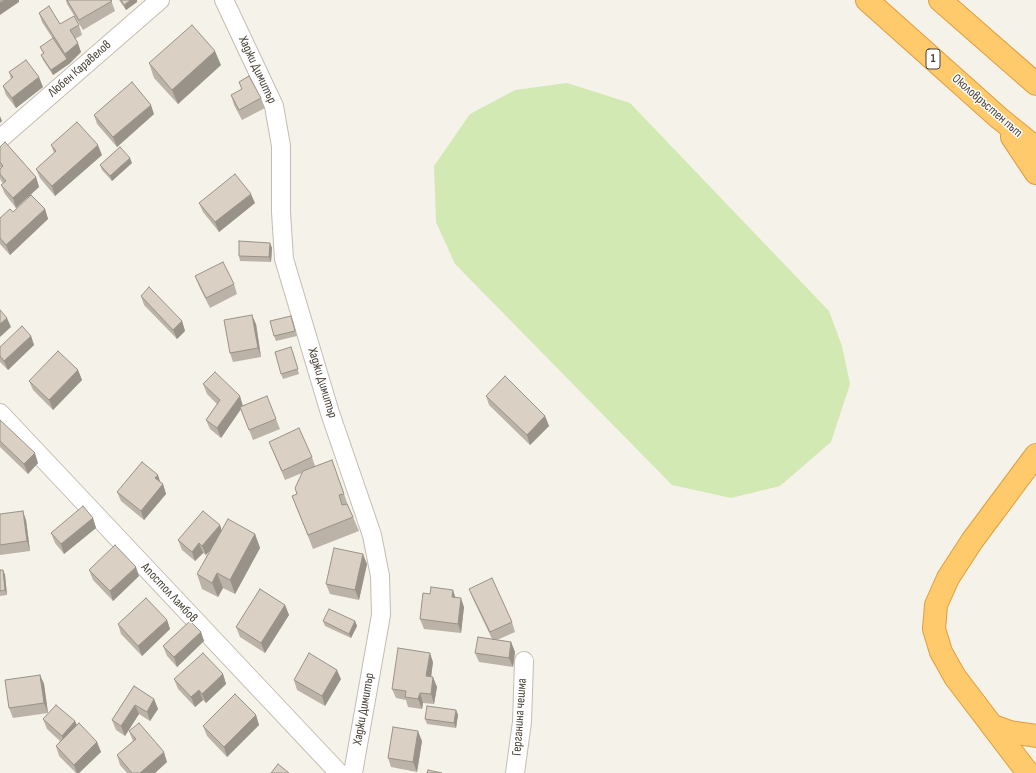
<!DOCTYPE html>
<meta charset="utf-8">
<style>
body{margin:0}
canvas{display:block;background:#f5f2ea}
</style>
<canvas width="1036" height="773"></canvas>
<script>
const g = document.querySelector('canvas').getContext('2d');
g.lineJoin = 'round';
function paint(path, color) {
  g.fillStyle = color;
  g.fill(path, 'evenodd');
}
function poly(rows) {
  const path = new Path2D();
  for (const r of rows) {
    path.moveTo(r[0], r[1]);
    for (let i = 2; i < r.length; i += 2) path.lineTo(r[i], r[i + 1]);
  }
  return path;
}
function trace(path, color, width, dash) {
  g.strokeStyle = color;
  g.lineWidth = width;
  g.lineCap = dash ? 'butt' : 'round';
  g.setLineDash(dash || []);
  g.stroke(path);
}
function label(font, color, halo, rows, align = 'center') {
  g.font = font + ' "Sofia Sans Condensed",sans-serif';
  g.lineWidth = 3;
  g.setLineDash([]);
  g.textBaseline = 'middle';
  g.strokeStyle = halo;
  g.fillStyle = color;
  for (const [text, x, y, turn = 0] of rows) {
    g.save();
    g.translate(x, y);
    g.rotate((+turn || 0) * Math.PI / 180);
    g.textAlign = isNaN(turn) ? turn : align;
    if (halo) g.strokeText(text, 0, 0);
    g.fillText(text, 0, 0);
    g.restore();
  }
}
const green = poly([
 [567,83,630,103,829,311,842,346,850,384,831,442,780,486,731,498,672,485,455,264,436,222,434,166,470,114,515,90]
]);
const street = poly([
 [224,0,274,106,281,146,281,212,284,259,330,413,372,535,380,576,381,615,353,773],
 [0,139,160,0],
 [0,413,339,773],
 [515,773,522,722,524,661]
]);
const highway = poly([
 [867,0,999,118,1036,148],
 [940,0,1036,84],
 [1012,137,1036,173],
 [993,726,1010,732,1036,736],
 [1028,773,955,677,941,652,934,629,936,605,948,578,972,541,1036,455]
]);
const wall = poly([
 [66,0,111,0,115,11,83,30,67,4],
 [119,0,137,0,137,2,126,10],
 [39,13,60,24,79,25,82,35,75,39,81,52,69,64,53,75,43,60,41,55,43,53,40,47,53,39,42,22],
 [149,63,221,65,178,104,154,78],
 [9,72,43,87,16,108,6,95,3,86,11,79],
 [239,82,261,98,265,108,242,120,234,105,231,95,242,89],
 [154,114,117,147,97,124,94,115],
 [51,145,102,155,55,196,40,178,36,169,54,153],
 [0,147,36,177,39,187,16,208,5,194,1,185,3,183,1,181,0,178,0,169,1,168,0,167],
 [132,163,112,181,102,170,100,165],
 [199,203,255,203,219,232,203,212],
 [45,209,48,219,10,255,0,244,0,218,13,212],
 [270,243,272,248,271,262,240,261,239,256],
 [195,276,234,284,237,294,210,308,199,286],
 [141,296,182,321,185,331,177,339,144,305],
 [293,321,297,336,276,341,274,336],
 [256,324,261,357,233,362,230,353],
 [31,336,34,345,8,370,0,362,0,347],
 [293,352,299,374,283,379,281,374],
 [78,370,82,380,53,410,33,390,29,381],
 [203,384,243,406,276,419,280,429,253,440,241,409,221,438,210,429,206,420,217,404,207,394],
 [486,396,545,416,549,426,530,445,489,405],
 [0,420,38,463,28,474,0,447],
 [269,442,312,457,315,466,332,460,349,508,353,517,359,531,313,549,292,496,297,494,302,473,285,480],
 [163,484,166,494,144,520,121,501,117,492],
 [0,514,26,520,30,551,0,555],
 [93,518,96,528,64,554,55,543,51,533],
 [220,525,221,530,255,534,260,548,235,594,223,588,218,597,202,589,197,574,211,549,206,555,203,553,195,561,182,550,178,540],
 [367,564,359,600,330,594,326,584],
 [0,570,3,570,5,575,7,595,0,596],
 [89,570,139,576,113,601,93,580],
 [469,589,512,622,515,632,497,640,511,642,515,652,513,667,479,662,475,653,492,639,473,599],
 [456,597,464,607,461,633,424,629,420,619],
 [285,605,289,615,265,653,240,637,236,627],
 [167,620,170,629,142,656,121,634,118,624],
 [323,621,355,621,357,626,351,638,325,626],
 [201,632,204,641,177,667,167,656,163,646],
 [433,662,431,677,437,687,434,704,423,703,422,709,408,707,406,700,396,698,392,689],
 [223,674,226,684,206,703,203,700,195,707,178,689,174,679],
 [40,675,44,684,48,713,13,718,9,708],
 [341,679,325,706,297,690,294,680],
 [134,686,154,699,158,709,150,721,139,714,125,736,116,730,112,720],
 [456,710,458,715,456,728,427,724,425,719],
 [256,715,259,725,227,757,207,736,203,726],
 [43,719,75,721,77,725,97,742,101,752,79,773,76,773,59,756,56,746,60,741,47,729],
 [129,731,167,762,155,773,127,773,120,765,117,755,133,741],
 [422,741,417,772,391,767,388,758]
]);
const shadedWall = poly([
 [4,0,19,0,19,2,0,15,0,3],
 [131,0,137,0,137,2,126,10,124,5],
 [78,43,81,52,69,64,65,54],
 [215,51,221,65,178,104,172,90],
 [67,59,69,64,53,75,51,70],
 [39,77,43,87,16,108,12,98],
 [151,105,154,114,117,147,113,137],
 [0,116,2,121,0,123],
 [98,145,102,155,55,196,52,186],
 [130,158,132,163,112,181,110,176],
 [36,177,39,187,16,208,13,198],
 [251,194,255,203,219,232,215,222],
 [45,209,48,219,10,255,6,245],
 [270,243,272,248,271,262,269,257],
 [252,315,256,324,261,357,258,348],
 [7,318,11,327,0,337,0,324],
 [182,321,185,331,177,339,173,330],
 [31,336,34,345,8,370,4,361],
 [78,370,82,380,53,410,49,400],
 [240,396,243,406,221,438,217,428],
 [545,416,549,426,530,445,527,435],
 [35,453,38,463,28,474,24,464],
 [158,475,161,484,155,478],
 [163,484,166,494,144,520,141,511],
 [23,511,26,520,30,551,27,541],
 [93,518,96,528,64,554,61,544],
 [220,525,223,535,206,555,202,546],
 [255,534,260,548,235,594,230,580],
 [199,543,203,553,195,561,192,552],
 [363,554,367,564,359,600,355,590],
 [136,567,139,576,113,601,110,591],
 [3,570,5,575,7,595,5,590],
 [217,573,223,588,218,597,212,583],
 [453,590,456,599,452,597],
 [461,598,464,607,461,633,458,624],
 [285,605,289,615,265,653,261,643],
 [167,620,170,629,142,656,138,646],
 [355,621,357,626,351,638,349,634],
 [201,632,204,641,177,667,174,657],
 [511,642,515,652,513,667,509,658],
 [430,653,433,662,430,685,426,676],
 [337,670,341,679,325,706,322,696],
 [223,674,226,684,206,703,202,694],
 [40,675,44,684,48,713,44,703],
 [433,677,437,687,434,704,431,694],
 [199,690,203,700,195,707,191,697],
 [420,693,423,703,422,709,418,699],
 [154,699,158,709,150,721,147,712],
 [135,705,139,714,125,736,121,726],
 [456,710,458,715,456,728,454,723],
 [256,715,259,725,227,757,224,747],
 [75,721,79,731,65,746,62,736],
 [418,731,422,741,417,772,413,762],
 [97,742,101,752,79,773,77,773,74,765],
 [164,752,167,762,155,773,140,773]
]);
const building = poly([
 [0,0,4,0,0,3,0,0],
 [67,0,111,0,112,1,79,20,67,0],
 [121,0,131,0,124,5,121,0],
 [49,6,60,24,74,16,79,25,70,30,78,43,65,54,39,13,49,6],
 [192,25,215,51,172,90,149,63,192,25],
 [53,38,67,59,51,70,41,55,44,53,40,47,53,38],
 [26,60,39,77,12,98,3,86,13,77,9,72,26,60],
 [249,76,261,98,239,110,231,95,242,89,239,82,249,76],
 [132,82,151,105,113,137,94,115,132,82],
 [77,122,98,145,52,186,36,169,56,151,51,145,77,122],
 [5,142,36,177,13,198,1,185,6,181,0,174,0,169,3,166,0,162,0,147,5,142],
 [120,147,130,158,110,176,100,165,120,147],
 [235,174,251,194,215,222,199,203,235,174],
 [31,195,45,209,6,245,0,238,0,218,10,209,13,212,31,195],
 [239,241,270,243,269,257,239,256,239,241],
 [223,262,234,284,206,298,195,276,223,262],
 [149,287,182,321,173,330,141,296,149,287],
 [0,310,7,318,0,324,0,310],
 [252,315,258,348,230,353,224,320,252,315],
 [291,316,295,331,274,336,270,321,291,316],
 [22,326,31,336,4,361,0,356,0,347,22,326],
 [291,347,298,369,281,374,275,352,291,347],
 [58,351,78,370,49,400,29,381,58,351],
 [215,372,240,396,217,428,206,420,220,400,203,384,215,372],
 [505,376,545,416,527,435,486,396,505,376],
 [267,396,276,419,249,430,240,407,267,396],
 [0,420,35,453,24,464,0,441,0,420],
 [299,428,312,457,282,471,269,442,299,428],
 [332,460,344,494,339,495,342,505,347,504,353,517,308,535,292,496,297,494,295,488,303,471,332,460],
 [142,462,158,475,155,478,163,484,141,511,117,492,142,462],
 [83,506,93,518,61,544,51,533,83,506],
 [23,511,27,541,0,545,0,514,23,511],
 [203,511,220,525,202,546,199,543,192,552,178,540,203,511],
 [228,519,255,534,230,580,217,573,212,583,197,574,228,519],
 [115,545,136,567,110,591,89,570,115,545],
 [334,548,363,554,355,590,326,584,334,548],
 [0,570,3,570,5,590,0,591,0,570],
 [492,578,512,622,490,632,469,589,492,578],
 [431,587,453,590,452,597,461,598,458,624,420,619,423,593,430,594,431,587],
 [260,589,285,605,261,643,236,627,260,589],
 [146,598,167,620,138,646,118,624,146,598],
 [329,609,355,621,349,634,323,621,329,609],
 [190,621,201,632,174,657,163,646,190,621],
 [478,637,511,642,509,658,475,653,478,637],
 [398,648,430,653,426,676,433,677,431,694,420,693,418,699,405,697,406,691,392,689,398,648],
 [203,653,223,674,202,694,199,690,191,697,174,679,203,653],
 [309,653,337,670,322,696,294,680,309,653],
 [40,675,44,703,9,708,5,680,40,675],
 [134,686,154,699,147,712,135,705,121,726,112,720,134,686],
 [235,694,256,715,224,747,203,726,235,694],
 [56,705,75,721,62,736,43,719,56,705],
 [427,706,456,710,454,723,425,719,427,706],
 [79,723,97,742,74,765,56,746,79,723],
 [139,723,164,752,140,773,132,773,117,755,136,739,129,731,139,723],
 [393,727,418,731,413,762,388,758,393,727],
 [278,764,289,773,271,773,278,764],
 [428,770,442,773,427,773,428,770]
]);
const shields = [
 [933,59,14]
];
const shieldNames = [
 ["1",933,59]
];
const streetNames = [
 ["Любен Каравелов",80,69,-41],
 ["Хаджи Димитър",257,70,65],
 ["Околовръстен път",987,106,41],
 ["Хаджи Димитър",322,383,73],
 ["Апостол Ламбов",169,593,47],
 ["Хаджи Димитър",364,709,-80],
 ["Герганина чешма",520,717,-86]
];
paint(green, '#d2e9b3');
trace(street, '#c4bcb0', 20);
trace(highway, '#df9e3a', 24);
trace(street, '#fff', 18);
trace(highway, '#ffca6c', 22);
paint(wall, '#bbb3a8');
paint(shadedWall, '#999288');
paint(building, '#dad0c3');
trace(building, '#999288', 1);
for (const [x, y, w] of shields) {
  const box = new Path2D();
  box.roundRect(x - w / 2, y - 10, w, 20, 3);
  g.fillStyle = '#fff';
  g.fill(box);
  trace(box, '#4a4238', 1);
}
label('bold 12px', '#4a4238', null, shieldNames);
label('13px', '#4a4238', '#fff', streetNames);
</script>
